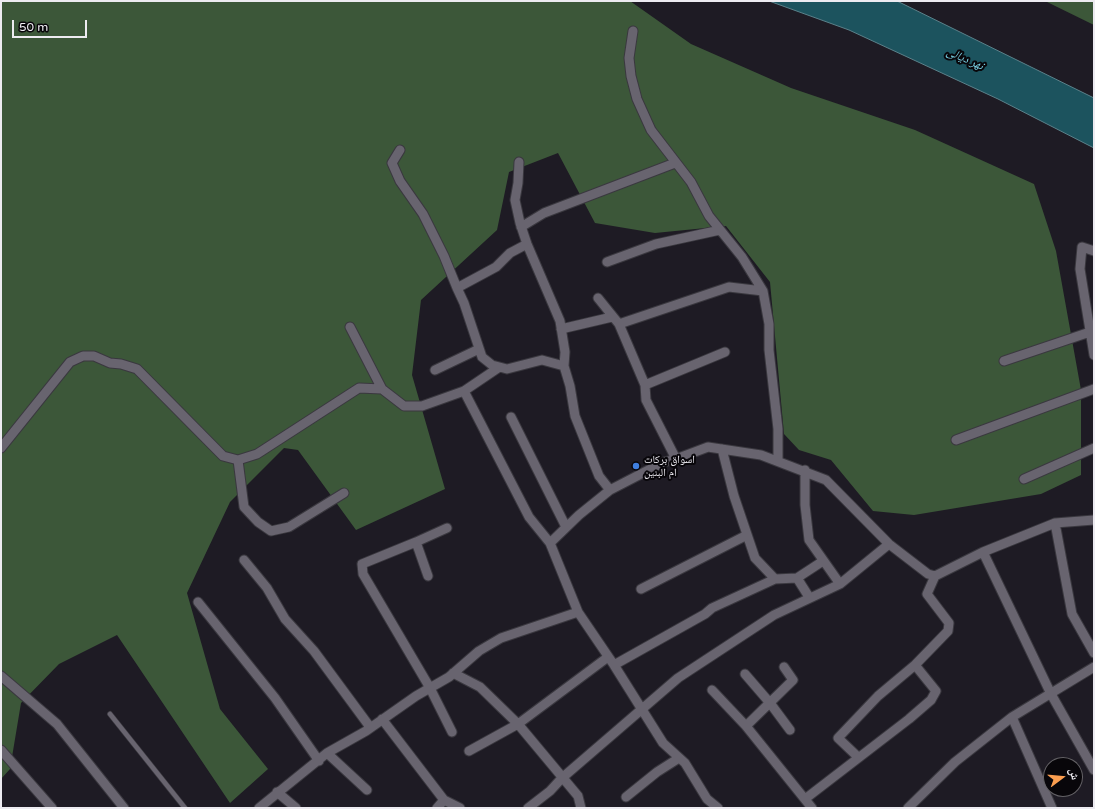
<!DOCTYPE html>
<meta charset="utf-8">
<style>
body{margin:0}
#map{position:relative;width:1095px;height:809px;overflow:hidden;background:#1e1b24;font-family:"Varela Round","Noto Naskh Arabic",sans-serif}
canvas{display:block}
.frame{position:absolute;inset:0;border:2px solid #edebf1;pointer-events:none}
.north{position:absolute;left:1043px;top:757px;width:40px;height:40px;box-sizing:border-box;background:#08060a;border:1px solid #646266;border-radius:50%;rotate:74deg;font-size:11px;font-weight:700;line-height:16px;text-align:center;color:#edebf1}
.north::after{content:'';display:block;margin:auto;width:14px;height:18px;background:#fb9e50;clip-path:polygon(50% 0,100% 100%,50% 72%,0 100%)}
.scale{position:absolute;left:12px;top:20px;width:75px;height:18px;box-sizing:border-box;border:2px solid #edebf1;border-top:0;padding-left:5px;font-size:12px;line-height:14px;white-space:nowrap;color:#edebf1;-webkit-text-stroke:3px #08060a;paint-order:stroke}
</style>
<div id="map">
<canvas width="1095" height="809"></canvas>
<div class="frame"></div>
<div class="north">ش</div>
<div class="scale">50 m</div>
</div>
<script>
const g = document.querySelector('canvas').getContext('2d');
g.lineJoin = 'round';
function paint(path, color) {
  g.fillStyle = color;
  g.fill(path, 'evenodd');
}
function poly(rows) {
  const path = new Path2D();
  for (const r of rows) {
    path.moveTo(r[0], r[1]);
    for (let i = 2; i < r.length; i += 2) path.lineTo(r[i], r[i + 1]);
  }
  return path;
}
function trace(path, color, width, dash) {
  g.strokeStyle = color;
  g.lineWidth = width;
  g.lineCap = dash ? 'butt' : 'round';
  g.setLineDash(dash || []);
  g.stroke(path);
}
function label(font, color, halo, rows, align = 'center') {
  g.font = font + ' "Varela Round","Noto Naskh Arabic",sans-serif';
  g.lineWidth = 4;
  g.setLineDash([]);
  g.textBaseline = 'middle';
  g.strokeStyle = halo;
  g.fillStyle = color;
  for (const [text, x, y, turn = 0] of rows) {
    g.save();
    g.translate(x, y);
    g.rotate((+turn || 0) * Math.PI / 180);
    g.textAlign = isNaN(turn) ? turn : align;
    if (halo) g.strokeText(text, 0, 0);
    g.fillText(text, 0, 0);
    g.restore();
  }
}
const forest = poly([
 [1,1,630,1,691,44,791,88,915,130,1034,184,1056,251,1081,390,1081,475,1041,494,914,515,873,511,831,460,799,450,784,434,770,282,726,226,655,233,595,223,558,153,509,172,497,230,421,300,412,375,445,489,356,530,298,450,284,448,230,502,187,593,220,709,268,769,230,803,117,635,59,664,21,703,10,769,1,779],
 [1045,1,1094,1,1094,25]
]);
const water = poly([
 [769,1,897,1,1094,98,1094,148,998,99,849,30,769,1]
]);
const service = poly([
 [110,714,185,808]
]);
const minor = poly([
 [633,31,629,58,631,76,637,99,651,130,691,182,709,216,742,257,763,291,769,324,769,350,778,429,778,460],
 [400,150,392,163,400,181,423,214,444,256,457,288,464,303,482,357,492,365,507,369,542,360,564,366],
 [519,162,518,183,515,200,520,223,527,244,560,321,565,352,564,366,570,386,575,416,599,476,610,490],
 [521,227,544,213,675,163],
 [1094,251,1082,247,1080,269,1094,355],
 [607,262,656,244,720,230],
 [457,288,496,267,510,253,527,244],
 [598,298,619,324,645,385,646,400,676,459],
 [619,324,729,287,763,291],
 [350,327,382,389,404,406,422,406,464,391,498,368],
 [561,329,612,317],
 [1004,361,1090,332],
 [435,370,479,349],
 [645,385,725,352],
 [464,391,529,517,550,543,578,612],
 [511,417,566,527],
 [956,440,1094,389],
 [1,448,70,362,83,356,94,356,110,363,121,364,137,369,223,456,238,460,257,454,359,388,382,389],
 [722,449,734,496,755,558,775,579],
 [238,460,244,507,258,522,271,531,289,527,344,493],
 [805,470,805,505,809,540,840,584],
 [1024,479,1094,448],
 [1055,523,1072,614,1094,653],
 [416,542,447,528],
 [550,543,579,515,610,490,664,462,676,459,708,447,761,455,826,480,889,544,928,574,935,576,983,552,1055,523,1094,520],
 [983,552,1051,694,1094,770],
 [244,560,267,588,285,619,314,651,370,727],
 [428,576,416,542,362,564,363,574,430,688,452,732],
 [797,578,809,597],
 [641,589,747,535],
 [198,602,275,698,319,761],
 [614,665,705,614,712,608,775,579,797,578,823,561],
 [453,673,480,687,518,724,578,796,581,808],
 [745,674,770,703,790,730],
 [1,676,57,724,124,808],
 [712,690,746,726,812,808],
 [1012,717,1052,808],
 [382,719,444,800,460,808],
 [746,726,793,680,784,667],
 [1,750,52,808],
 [469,751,518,724,608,657],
 [327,753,367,790],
 [858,757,838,738,878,696,915,665,948,631,949,623,927,594,935,576],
 [277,792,296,808],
 [626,797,657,772,679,758],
 [805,799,909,719,931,700,936,691,915,665],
 [259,808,327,753,366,731,416,696,449,677,479,651,501,638,578,612,614,665,663,743,685,763,707,799,718,808],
 [437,808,444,800],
 [528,808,550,791,562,778,678,678,774,615,840,584,889,544],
 [908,808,955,762,1012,717,1094,667]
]);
const markers = [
 [636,466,4,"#3f7fe0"]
];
const poiNames = [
 ["اسواق بركات",644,460],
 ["ام البنين",644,473]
];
const waterNames = [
 ["نهر ديالى",965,59,24]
];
paint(forest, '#3c5739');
paint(water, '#1c535e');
trace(water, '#5b818a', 1);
trace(service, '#3a383f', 6);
trace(minor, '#3a383f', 11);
trace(service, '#68646f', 4.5);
trace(minor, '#68646f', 9);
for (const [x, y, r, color] of markers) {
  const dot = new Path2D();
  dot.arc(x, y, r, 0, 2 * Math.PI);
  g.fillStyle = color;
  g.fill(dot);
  trace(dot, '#08060a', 1.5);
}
label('11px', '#edebf1', '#08060a', poiNames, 'left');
label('italic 12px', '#79d1e4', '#08060a', waterNames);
</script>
